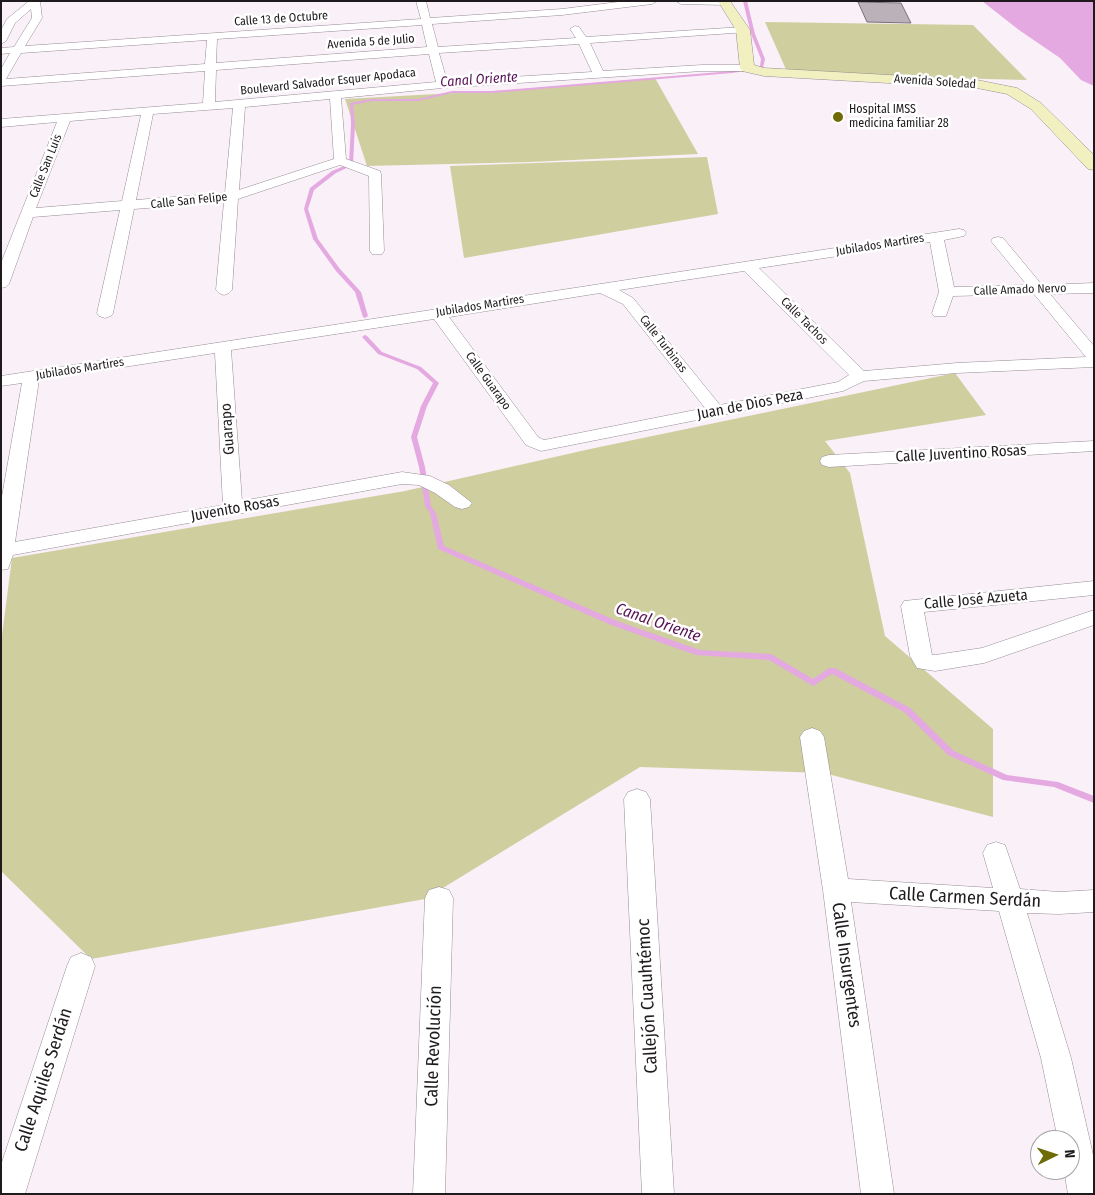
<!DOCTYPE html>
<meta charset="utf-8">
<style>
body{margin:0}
#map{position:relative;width:1095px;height:1195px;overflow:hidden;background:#f9f0f8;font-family:"Fira Sans Condensed",sans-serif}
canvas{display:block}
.frame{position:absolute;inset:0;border:2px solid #1e1a1d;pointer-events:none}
.north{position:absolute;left:1030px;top:1130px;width:50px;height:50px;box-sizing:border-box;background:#fff;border:1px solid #a5a3a5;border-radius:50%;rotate:86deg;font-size:14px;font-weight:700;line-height:20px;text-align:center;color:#1e1a1d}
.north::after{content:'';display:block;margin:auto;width:18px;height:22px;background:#6f6b07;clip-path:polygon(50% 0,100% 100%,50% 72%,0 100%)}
</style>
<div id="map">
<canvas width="1095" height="1195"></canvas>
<div class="frame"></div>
<div class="north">N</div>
</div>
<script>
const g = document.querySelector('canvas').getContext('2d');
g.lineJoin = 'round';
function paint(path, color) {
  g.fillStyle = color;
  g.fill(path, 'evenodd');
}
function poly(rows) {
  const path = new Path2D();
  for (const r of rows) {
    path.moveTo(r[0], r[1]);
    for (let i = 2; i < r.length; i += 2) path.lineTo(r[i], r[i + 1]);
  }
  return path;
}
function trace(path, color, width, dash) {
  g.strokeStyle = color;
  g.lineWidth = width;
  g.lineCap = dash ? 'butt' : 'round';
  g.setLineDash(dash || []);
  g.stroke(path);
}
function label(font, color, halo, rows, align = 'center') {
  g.font = font + ' "Fira Sans Condensed",sans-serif';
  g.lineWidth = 5;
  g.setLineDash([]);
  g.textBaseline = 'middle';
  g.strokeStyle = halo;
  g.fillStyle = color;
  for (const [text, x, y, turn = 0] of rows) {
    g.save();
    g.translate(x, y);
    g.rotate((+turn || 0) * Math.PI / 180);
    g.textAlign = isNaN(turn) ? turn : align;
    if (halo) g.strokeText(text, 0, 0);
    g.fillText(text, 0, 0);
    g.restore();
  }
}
const green = poly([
 [765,22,973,25,1027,80,788,74],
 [655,78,698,154,531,162,367,166,345,99,510,90],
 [707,157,718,214,464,258,450,166],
 [955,373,986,415,825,441,850,473,885,636,993,729,993,817,824,773,640,767,425,899,91,959,1,871,1,643,12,558,405,491,590,449]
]);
const water = poly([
 [982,1,1094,1,1094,86,1081,80,1060,58,1019,30]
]);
const stream = poly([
 [743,1,747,1,755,34,765,59,763,68,732,73,493,93,452,93,418,101,371,101,353,105,355,124,353,165,336,173,314,190,308,209,318,239,340,269,361,292,368,316,365,318,363,317,355,292,336,271,313,239,304,209,310,188,332,171,349,164,351,124,350,103,371,99,418,99,452,91,493,91,732,71,760,66,761,59,751,34,743,1],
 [365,335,367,336,382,352,421,367,439,383,427,406,417,437,425,467,431,506,436,513,444,546,617,621,700,650,771,654,813,679,829,668,835,668,910,708,954,751,1007,775,1058,782,1094,796,1094,803,1054,787,1003,780,948,755,904,712,832,674,813,686,769,660,696,655,611,625,438,549,430,513,425,506,419,467,411,437,421,406,433,383,417,369,378,354,362,337,365,335]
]);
const building = poly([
 [858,2,901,3,911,23,867,22,858,2]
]);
const street = poly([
 [29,1,40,1,42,18,25,46,421,19,416,1,426,1,430,18,562,9,626,1,657,1,652,4,562,15,432,24,438,47,576,38,570,29,575,26,579,27,586,37,743,27,747,28,747,32,590,43,603,71,702,65,747,65,752,68,747,71,702,71,442,88,341,98,346,159,380,171,381,174,384,251,382,254,372,254,370,251,369,176,340,165,238,199,232,290,229,293,224,295,219,293,216,290,224,202,134,209,113,313,111,316,105,318,99,316,97,313,120,210,33,217,9,284,6,287,1,288,1,263,57,122,1,127,1,119,203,103,205,71,1,86,1,69,10,53,1,54,1,48,14,47,32,18,31,9,15,23,6,41,1,44,1,30,7,19,29,1],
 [422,25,427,47,216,63,217,39,422,25],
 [207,40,205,64,6,79,21,53,207,40],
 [579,44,592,72,447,81,439,53,579,44],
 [429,54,436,82,215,102,216,70,429,54],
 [330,99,334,159,239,190,245,107,330,99],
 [233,108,225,193,136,200,153,114,233,108],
 [141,115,122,201,36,208,70,121,141,115],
 [676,1,729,1,730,2,725,5,681,4,676,1],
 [959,229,964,230,966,233,964,236,944,240,954,287,1027,285,991,241,993,238,998,237,1003,238,1042,285,1094,283,1094,293,1050,294,1094,346,1094,367,957,373,864,381,843,391,541,451,526,445,434,319,231,350,242,501,402,472,430,476,449,485,472,503,469,507,462,509,455,507,435,493,419,485,402,484,13,555,8,569,1,570,1,502,22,383,1,386,1,376,959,229],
 [930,242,939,292,932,313,934,316,946,316,953,296,1034,294,1086,357,957,363,864,371,759,268,930,242],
 [744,271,849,375,838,382,720,405,633,298,619,290,744,271],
 [600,293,623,304,705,408,544,440,538,437,449,317,600,293],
 [215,353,223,505,15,542,39,380,215,353],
 [1094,441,1094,451,829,467,822,465,820,461,822,457,829,455,1094,441],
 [1094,581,1094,595,924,612,932,655,935,655,982,648,1094,610,1094,625,984,663,935,671,917,668,910,656,901,606,904,601,1094,581],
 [812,728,820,731,824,737,848,879,993,888,983,853,987,845,996,842,1005,845,1020,889,1059,892,1094,890,1094,912,1059,914,1027,913,1071,1058,1094,1159,1094,1194,1068,1194,1064,1170,1070,1170,1070,1140,1058,1140,1041,1058,999,911,851,902,894,1194,861,1194,823,890,800,737,804,731,812,728],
 [637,789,646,792,650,799,674,1194,642,1194,624,799,628,792,637,789],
 [439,887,449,890,453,898,445,1194,413,1194,425,898,429,890,439,887],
 [81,953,91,957,95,966,25,1194,1,1194,1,1165,67,966,71,957,81,953]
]);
const secondary = poly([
 [718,1,730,1,750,30,754,65,764,68,977,80,1017,88,1041,103,1094,155,1094,170,1088,169,1031,109,1007,94,977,88,764,76,742,71,740,68,736,30,718,1]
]);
const markers = [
 [838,117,6,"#6f6b07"]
];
const farStreetnames = [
 ["Calle 13 de Octubre",281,19,-4],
 ["Avenida 5 de Julio",371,42,-4],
 ["Boulevard Salvador Esquer Apodaca",328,82,-6],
 ["Avenida Soledad",935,82,4],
 ["Calle San Luis",46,166,-68],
 ["Calle San Felipe",189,201,-6],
 ["Jubilados Martires",880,245,-9],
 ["Calle Amado Nervo",1020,290,-2],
 ["Jubilados Martires",480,306,-9],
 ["Calle Tachos",804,321,45],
 ["Calle Turbinas",663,344,52],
 ["Jubilados Martires",80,369,-9],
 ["Calle Guarapo",488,381,54]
];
const farPoinames = [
 ["Hospital IMSS",849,110],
 ["medicina familiar 28",849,124]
];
const farWaternames = [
 ["Canal Oriente",479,80,-4]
];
const streetNames = [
 ["Juan de Dios Peza",750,405,-11],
 ["Guarapo",228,429,-94],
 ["Calle Juventino Rosas",961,454,-3],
 ["Juvenito Rosas",235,509,-10],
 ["Calle José Azueta",976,600,-5]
];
const waterNames = [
 ["Canal Oriente",658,623,19]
];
const nearStreetnames = [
 ["Calle Carmen Serdán",965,898,3],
 ["Calle Insurgentes",846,965,82],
 ["Callejón Cuauhtémoc",648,996,-93],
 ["Calle Revolución",434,1046,-88],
 ["Calle Aquiles Serdán",44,1080,-72]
];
paint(green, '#cfce9f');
paint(water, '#e4a9e0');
paint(stream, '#e4a9e0');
paint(building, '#bab1b9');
trace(building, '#7a7179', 1);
trace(street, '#958c94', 1);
trace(secondary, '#958c94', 1);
paint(street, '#fff');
paint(secondary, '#f2f0c0');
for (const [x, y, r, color] of markers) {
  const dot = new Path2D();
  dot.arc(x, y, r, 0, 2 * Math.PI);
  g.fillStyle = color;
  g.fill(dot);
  trace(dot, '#fff', 2);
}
label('12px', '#1e1a1d', '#fff', farStreetnames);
label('12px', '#1e1a1d', '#fff', farPoinames, 'left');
label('italic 14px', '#581357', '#fff', farWaternames);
label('15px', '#1e1a1d', '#fff', streetNames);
label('italic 16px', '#581357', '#fff', waterNames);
label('18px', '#1e1a1d', '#fff', nearStreetnames);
</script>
